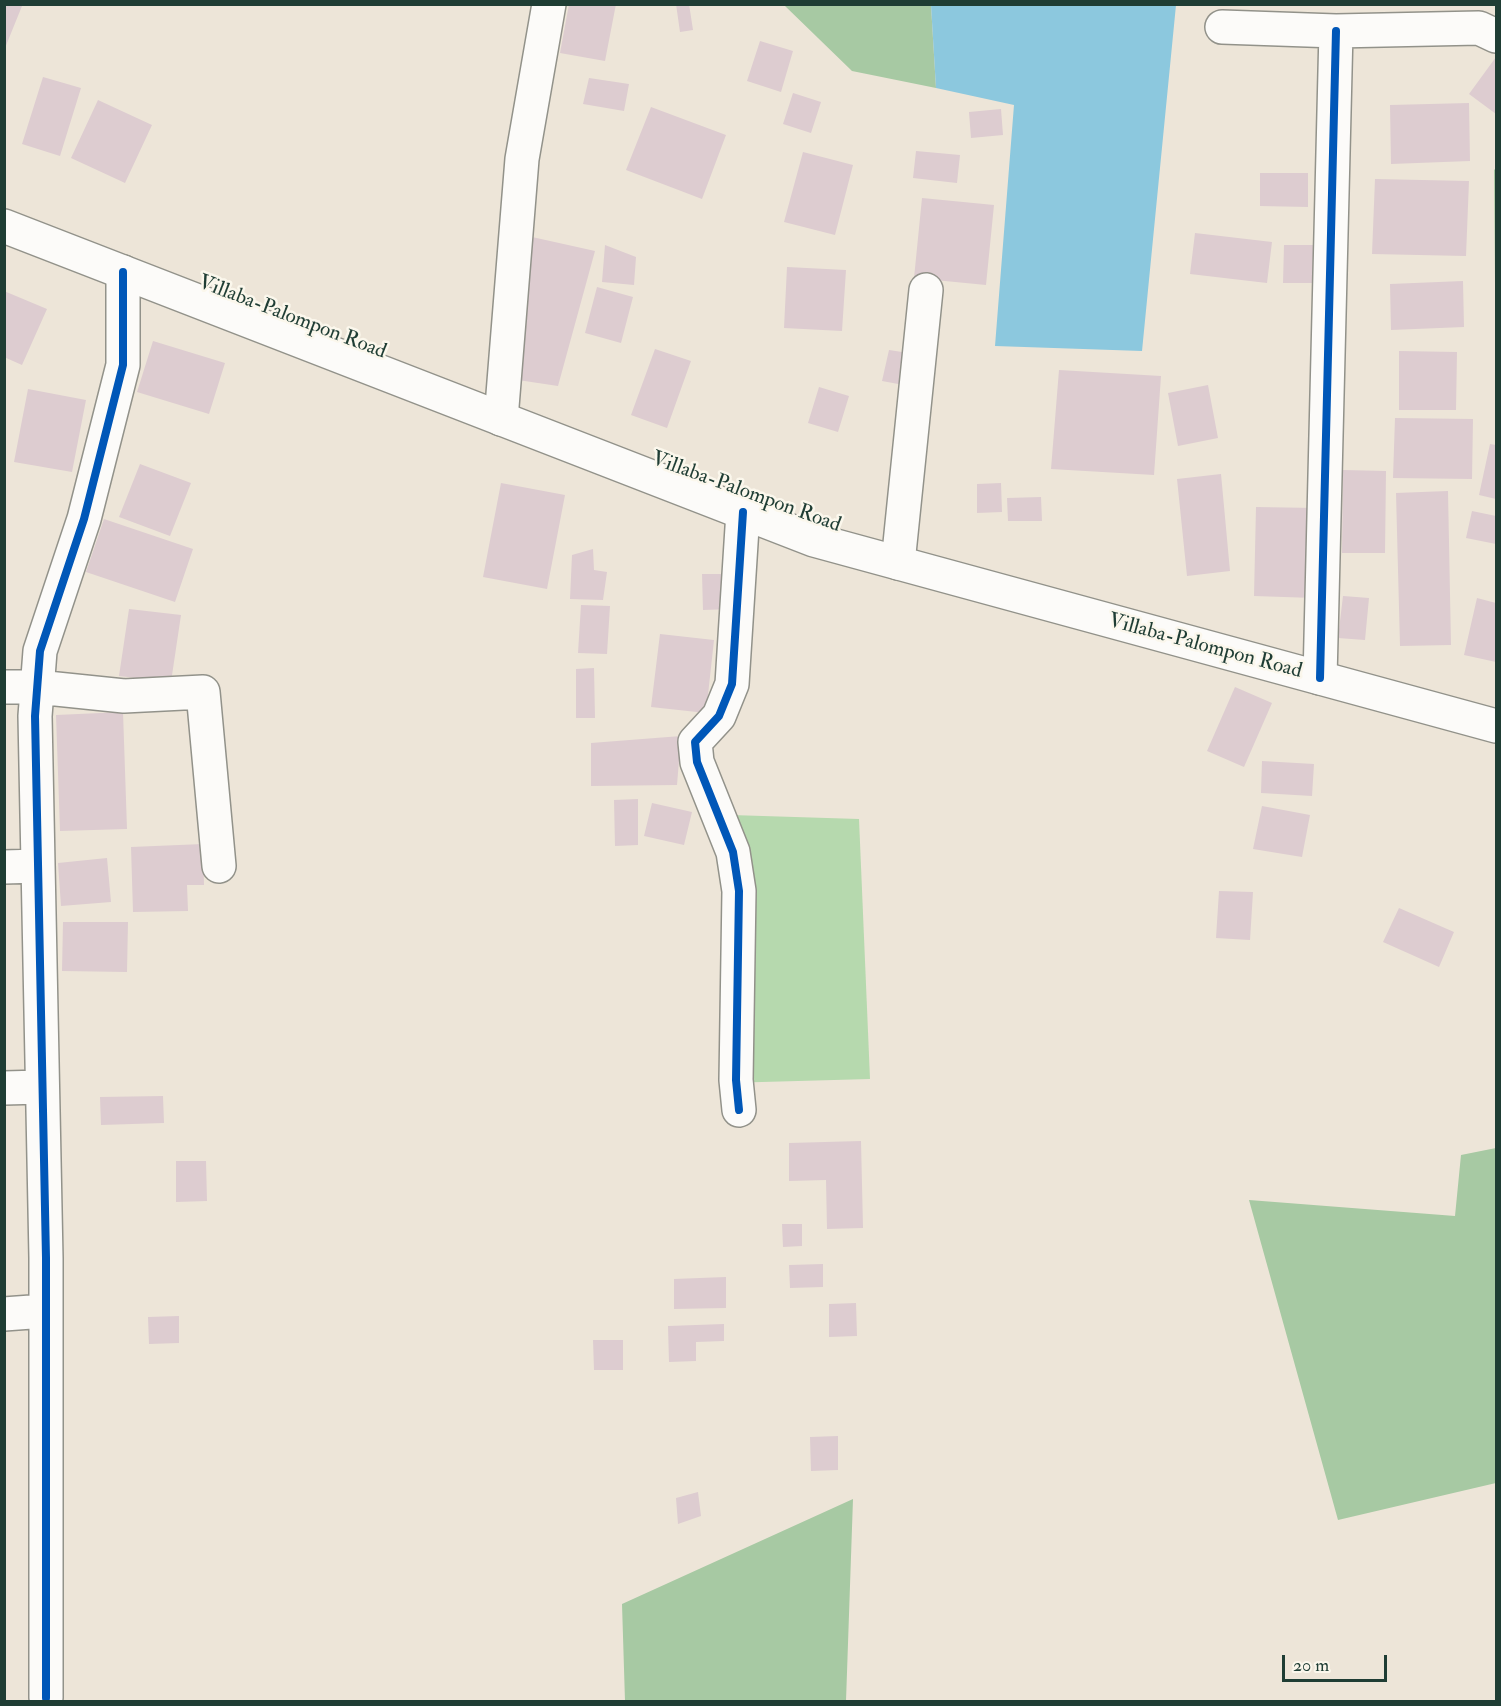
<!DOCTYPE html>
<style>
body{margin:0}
#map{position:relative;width:1501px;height:1706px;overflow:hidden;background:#ede5d8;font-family:"IM FELL Double Pica",serif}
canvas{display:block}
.frame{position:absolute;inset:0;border:6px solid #1f3d34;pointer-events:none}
.scale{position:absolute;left:1282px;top:1655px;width:105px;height:27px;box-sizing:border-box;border:3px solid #1f3d34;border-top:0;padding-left:8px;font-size:18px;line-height:21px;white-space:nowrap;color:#1f3d34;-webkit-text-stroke:4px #fbf7ec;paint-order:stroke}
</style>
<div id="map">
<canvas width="1501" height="1706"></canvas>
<div class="frame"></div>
<div class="scale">20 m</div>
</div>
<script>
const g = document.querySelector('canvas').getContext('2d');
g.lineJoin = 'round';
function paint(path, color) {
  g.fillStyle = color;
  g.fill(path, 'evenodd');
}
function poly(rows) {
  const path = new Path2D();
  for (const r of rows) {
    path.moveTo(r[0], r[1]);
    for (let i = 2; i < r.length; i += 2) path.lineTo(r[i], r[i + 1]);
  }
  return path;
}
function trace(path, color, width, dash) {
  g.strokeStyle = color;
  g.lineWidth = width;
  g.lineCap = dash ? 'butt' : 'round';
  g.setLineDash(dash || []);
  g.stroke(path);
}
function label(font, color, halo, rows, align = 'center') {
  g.font = font + ' "IM FELL Double Pica",serif';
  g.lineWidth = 5;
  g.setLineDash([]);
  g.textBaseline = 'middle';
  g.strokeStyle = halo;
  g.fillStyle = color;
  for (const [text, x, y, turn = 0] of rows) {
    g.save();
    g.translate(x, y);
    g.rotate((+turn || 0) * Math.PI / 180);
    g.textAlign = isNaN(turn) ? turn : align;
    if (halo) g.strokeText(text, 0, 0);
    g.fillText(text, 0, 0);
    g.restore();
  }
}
const green = poly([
 [731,815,859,819,870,1079,726,1083]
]);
const forest = poly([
 [784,5,931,5,936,88,852,71],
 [1496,168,1496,398,1494,170],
 [1496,1148,1496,1483,1338,1520,1249,1200,1455,1216,1461,1155],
 [853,1499,846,1701,625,1701,622,1604]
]);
const water = poly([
 [931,5,1176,5,1142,351,995,346,1014,105,936,88]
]);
const building = poly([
 [4,4,22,6,5,48,4,48],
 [569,4,616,4,605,61,560,53],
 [676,4,689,4,693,30,680,32],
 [760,41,793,51,781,92,747,81],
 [1496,57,1496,114,1469,94],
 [43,77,81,88,60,156,22,144],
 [589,78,629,84,624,111,583,104],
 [793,93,821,102,811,133,783,124],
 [98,100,152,125,125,183,71,158],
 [1469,103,1470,161,1391,164,1390,105],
 [651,107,726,135,702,199,626,170],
 [1001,109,1003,135,971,138,969,112],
 [916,151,960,155,957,183,913,178],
 [803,152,853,165,835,235,784,222],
 [1260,173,1308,173,1308,207,1260,206],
 [1375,179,1469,181,1466,256,1372,254],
 [922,198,994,205,986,285,914,278],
 [1195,233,1272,242,1267,283,1190,274],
 [532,237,595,251,558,386,518,380],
 [605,245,636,257,634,285,602,282],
 [1284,245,1316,245,1316,283,1283,283],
 [787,267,846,270,842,331,784,328],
 [1463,281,1464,327,1391,330,1390,284],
 [597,287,633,297,621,343,585,333],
 [4,291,47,309,22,365,4,357],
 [153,341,225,363,209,414,137,392],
 [655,349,691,361,667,428,631,415],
 [889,350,915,354,909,386,882,381],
 [1399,351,1457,352,1456,410,1399,410],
 [1059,370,1161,376,1154,475,1051,469],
 [1208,385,1218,438,1178,446,1168,393],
 [819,387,849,396,838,432,808,423],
 [28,389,86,400,72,472,14,462],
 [1395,418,1473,419,1472,479,1393,478],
 [1490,444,1496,445,1496,499,1479,495],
 [140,464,191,483,170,536,119,517],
 [1343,470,1386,471,1385,553,1342,553],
 [1221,474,1230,571,1187,576,1177,479],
 [501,483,565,495,547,589,483,577],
 [1001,483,1002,512,977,513,977,484],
 [1448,491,1451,645,1400,646,1396,493],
 [1041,497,1042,521,1008,521,1007,498],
 [1256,507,1316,508,1314,598,1254,596],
 [1472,511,1496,516,1496,544,1466,538],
 [104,519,193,549,175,602,86,572],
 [593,549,594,570,607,572,603,600,570,599,572,555],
 [702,574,730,574,731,609,703,610],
 [1343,596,1369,598,1365,640,1338,638],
 [1477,598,1496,603,1496,662,1464,655],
 [581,605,610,606,607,654,578,653],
 [129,609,181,615,171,682,119,676],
 [660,634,714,640,706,713,651,707],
 [594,668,595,718,576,718,576,669],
 [1235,687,1272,703,1244,767,1207,751],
 [123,712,127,829,60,831,56,715],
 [681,736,677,785,591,786,591,743],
 [1262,761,1314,764,1312,796,1261,793],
 [638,799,638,845,615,846,614,800],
 [652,803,692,812,684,845,644,836],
 [1262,806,1310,815,1302,857,1253,849],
 [203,844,204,885,187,885,188,911,133,912,131,847],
 [107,858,111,902,61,906,58,863],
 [1219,891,1253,892,1250,940,1216,938],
 [1399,908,1454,932,1439,967,1383,942],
 [63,922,128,922,127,972,62,971],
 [163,1096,164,1123,101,1125,100,1097],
 [861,1141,863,1228,827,1229,826,1180,789,1181,789,1143],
 [176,1161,206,1161,207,1201,176,1202],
 [782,1224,802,1224,802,1246,783,1247],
 [823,1264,823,1287,790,1288,789,1265],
 [726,1277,726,1308,674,1309,674,1279],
 [856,1303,857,1336,829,1337,829,1304],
 [179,1316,179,1343,149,1344,148,1317],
 [724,1324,724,1341,696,1342,696,1361,669,1362,668,1326],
 [593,1340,623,1340,623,1370,594,1370],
 [838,1436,838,1470,811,1471,810,1437],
 [698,1492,701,1516,678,1524,676,1498]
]);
const minor = poly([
 [1222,27,1336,31,1479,28,1496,36],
 [501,419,522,159,549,4],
 [898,563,926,290],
 [1320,678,1336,31],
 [4,687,37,687,124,696,203,692,219,866],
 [4,867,38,866],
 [4,1088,42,1087],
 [739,1110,736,1080,739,891,733,852,697,762,695,742,719,716,732,684,743,512],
 [4,1314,45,1311],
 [46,1698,46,1258,35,716,40,651,84,519,123,365,123,272]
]);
const major = poly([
 [4,226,814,540,1496,726]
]);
const cycleway = poly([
 [1320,678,1336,31],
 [739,1110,736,1080,739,891,733,852,697,762,695,742,719,716,732,684,743,512],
 [46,1698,46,1258,35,716,40,651,84,519,123,365,123,272]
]);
const streetNames = [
 ["Villaba-Palompon Road",292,318,21],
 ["Villaba-Palompon Road",746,493,20],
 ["Villaba-Palompon Road",1205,647,15]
];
paint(green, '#b6d9ae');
paint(forest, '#a7c9a3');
paint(water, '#8cc8de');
paint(building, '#ddccd0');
trace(minor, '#92928a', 36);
trace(major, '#92928a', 36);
trace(minor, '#fcfbf9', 33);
trace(major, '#fcfbf9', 33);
trace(cycleway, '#0057b8', 8);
label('21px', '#1f3d34', '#fbf7ec', streetNames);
</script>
